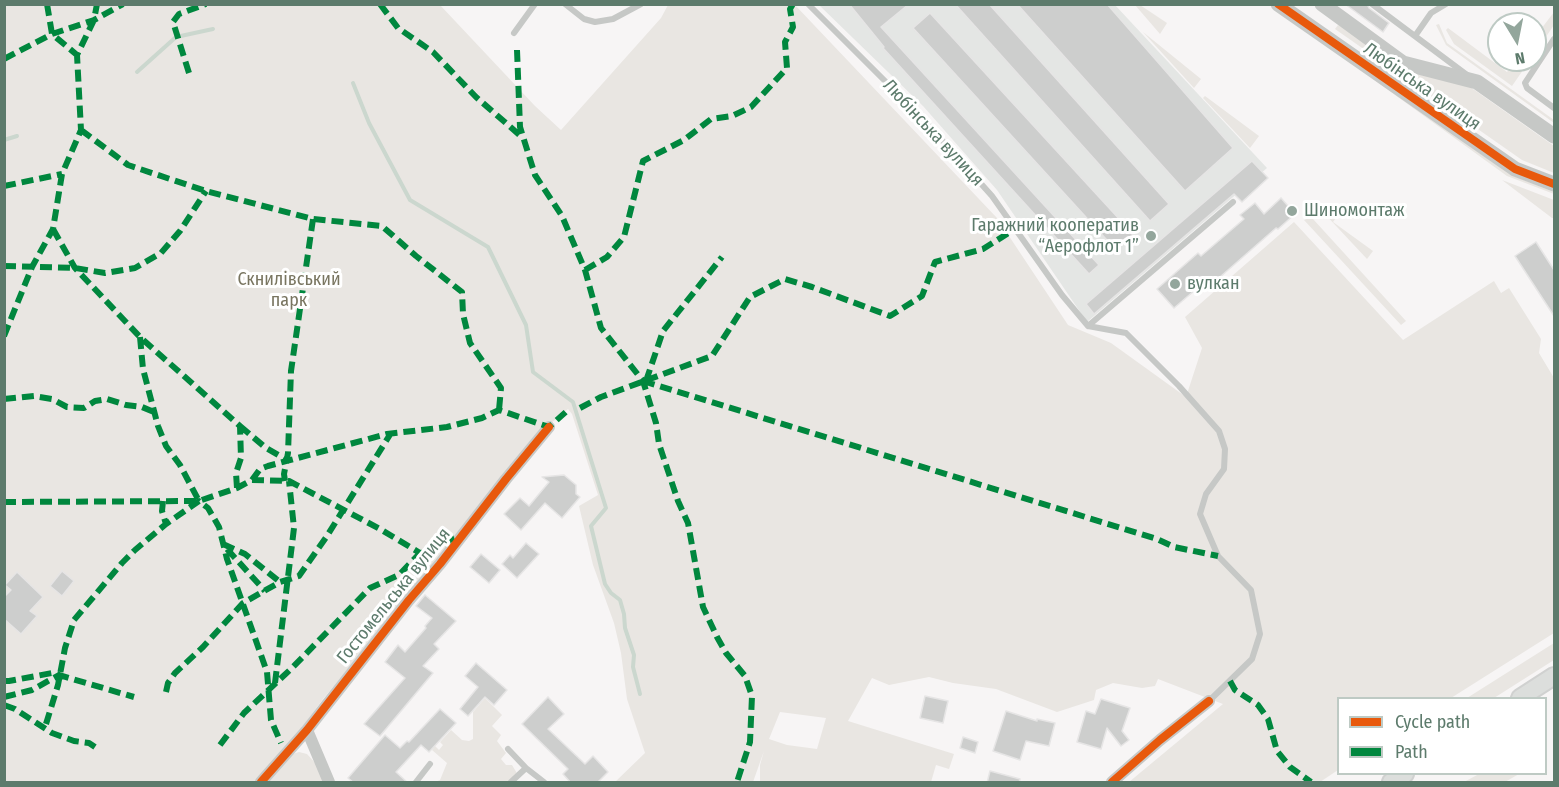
<!DOCTYPE html>
<meta charset="utf-8">
<style>
body{margin:0}
#map{position:relative;width:1559px;height:787px;overflow:hidden;background:#f7f5f5;font-family:"Fira Sans Condensed",sans-serif}
canvas{display:block}
.frame{position:absolute;inset:0;border:6px solid #5d7b6c;pointer-events:none}
.legend{position:absolute;left:1337px;top:697px;width:210px;height:78px;box-sizing:border-box;background:#fff;border:2px solid #becac4;margin:0;padding:8px 10px;list-style:none;font-size:18px;color:#5d7b6c}
.legend li{display:flex;align-items:center;gap:12px;height:30px}
.legend b{width:30px;border:2px solid #becac4}
.north{position:absolute;left:1487px;top:12px;width:60px;height:60px;box-sizing:border-box;background:#fff;border:2px solid #becac4;border-radius:50%;rotate:170deg;font-size:16px;font-weight:700;line-height:24px;text-align:center;color:#5d7b6c}
.north::after{content:'';display:block;margin:auto;width:21px;height:27px;background:#93a69c;clip-path:polygon(50% 0,100% 100%,50% 72%,0 100%)}
</style>
<div id="map">
<canvas width="1559" height="787"></canvas>
<div class="frame"></div>
<ul class="legend">
<li><b style="height:8px;background:#e8590c"></b>Cycle path</li>
<li><b style="height:8px;background:#00873e"></b>Path</li>
</ul>
<div class="north">N</div>
</div>
<script>
const g = document.querySelector('canvas').getContext('2d');
g.lineJoin = 'round';
function paint(path, color) {
  g.fillStyle = color;
  g.fill(path, 'evenodd');
}
function poly(rows) {
  const path = new Path2D();
  for (const r of rows) {
    path.moveTo(r[0], r[1]);
    for (let i = 2; i < r.length; i += 2) path.lineTo(r[i], r[i + 1]);
  }
  return path;
}
function trace(path, color, width, dash) {
  g.strokeStyle = color;
  g.lineWidth = width;
  g.lineCap = dash ? 'butt' : 'round';
  g.setLineDash(dash || []);
  g.stroke(path);
}
function label(font, color, halo, rows, align = 'center') {
  g.font = font + ' "Fira Sans Condensed",sans-serif';
  g.lineWidth = 6;
  g.setLineDash([]);
  g.textBaseline = 'middle';
  g.strokeStyle = halo;
  g.fillStyle = color;
  for (const [text, x, y, turn = 0] of rows) {
    g.save();
    g.translate(x, y);
    g.rotate((+turn || 0) * Math.PI / 180);
    g.textAlign = isNaN(turn) ? turn : align;
    if (halo) g.strokeText(text, 0, 0);
    g.fillText(text, 0, 0);
    g.restore();
  }
}
const built = poly([
 [819,5,1115,5,1267,168,1087,322,997,190,923,106]
]);
const green = poly([
 [4,5,440,5,535,106,561,130,661,18,668,5,795,5,997,218,1068,325,1111,343,1186,397,1202,348,1185,317,1294,222,1403,340,1494,281,1501,293,1509,288,1541,339,1539,353,1554,378,1554,633,1451,698,1338,698,1338,770,1320,782,1129,782,1223,704,1158,679,1155,686,1142,688,1113,683,1096,690,1094,700,1057,712,996,689,953,683,929,677,889,685,872,678,848,721,954,754,949,769,936,765,931,782,760,782,760,765,764,751,753,782,615,782,645,753,627,699,621,653,614,623,593,565,579,506,598,495,572,414,568,409,550,424,323,699,287,748,255,782,5,782],
 [780,712,826,718,817,749,787,745,769,739],
 [1135,5,1140,5,1167,23,1160,34],
 [1554,12,1554,25,1535,53,1535,37],
 [1439,24,1447,43,1554,120,1554,123,1446,45,1436,25],
 [1338,25,1466,84,1554,146,1554,173,1522,160,1335,29],
 [1448,28,1507,72,1517,60,1530,60,1512,86,1454,44,1446,30],
 [1143,32,1201,79,1194,88],
 [1374,78,1509,174,1554,192,1554,194,1507,176,1373,79],
 [1205,96,1259,136,1250,148,1203,98],
 [1502,180,1554,200,1554,218,1552,218],
 [1329,205,1339,214,1333,222,1373,251,1367,259,1323,212],
 [1309,218,1313,219,1406,321,1401,325,1304,220],
 [1554,643,1554,660,1494,698,1467,698],
 [485,698,502,715,492,726,501,735,497,741,506,753,501,759,506,765,512,765,518,775,508,782,435,782,440,780,447,763,432,750,435,746,439,750,443,745,440,742,451,730,462,740,469,741,473,739,473,712],
 [299,752,307,754,318,766,324,782,264,782,289,755],
 [1479,774,1519,774,1505,782,1464,782]
]);
const stream = poly([
 [137,72,176,37,213,29],
 [353,83,369,123,410,200,488,247,526,325,533,372,573,402,606,508,591,526,605,584,611,593,620,600,624,614,625,628,634,655,633,667,640,694],
 [4,140,17,136]
]);
const building = poly([
 [849,4,909,4,881,27,1099,265,1089,274,883,48,884,47,849,4],
 [955,4,989,4,1169,204,1150,221,955,4],
 [1017,4,1107,4,1233,148,1185,191,1017,4],
 [1345,4,1367,4,1369,8,1389,23,1383,32,1345,4],
 [930,13,1133,234,1116,250,913,28,930,13],
 [1252,161,1268,178,1242,202,1234,194,1094,314,1086,304,1252,161],
 [1281,198,1295,214,1278,229,1276,228,1212,284,1208,279,1174,308,1157,289,1198,253,1201,256,1244,219,1240,215,1255,203,1264,214,1281,198],
 [1536,242,1554,270,1554,316,1515,256,1536,242],
 [564,475,576,485,576,494,580,497,562,518,545,503,521,530,504,514,520,498,529,506,549,482,542,477,564,475],
 [526,543,539,554,517,578,502,564,510,555,513,558,526,543],
 [481,554,500,570,489,583,470,567,481,554],
 [62,571,74,581,62,596,50,586,62,571],
 [17,572,43,597,30,611,37,616,21,634,4,619,4,597,11,590,5,585,17,572],
 [425,595,456,621,434,644,439,649,423,666,433,673,380,736,364,724,405,678,385,662,398,645,405,652,426,628,425,626,432,618,416,606,425,595],
 [476,663,507,690,494,705,485,697,468,716,460,709,478,687,465,676,476,663],
 [925,696,948,701,943,723,920,718,925,696],
 [548,697,564,714,548,729,585,764,593,756,608,772,597,783,571,783,563,774,568,769,522,724,548,697],
 [1101,699,1130,708,1122,731,1129,740,1121,746,1107,728,1101,749,1077,742,1086,711,1095,714,1101,699],
 [440,709,456,723,429,752,421,745,396,772,408,783,354,783,348,778,385,735,400,748,407,741,409,742,440,709],
 [1006,711,1037,721,1037,719,1055,723,1049,746,1026,741,1020,760,993,751,1006,711],
 [963,737,978,742,975,753,960,748,963,737],
 [990,771,1020,779,1019,783,987,783,990,771]
]);
const service = poly([
 [565,4,584,19,595,22,613,19,641,4],
 [808,4,922,118,992,196,1062,295,1088,326,1126,333,1179,386,1219,431,1225,449,1224,469,1206,494,1200,514,1218,556,1251,590,1260,634,1252,659,1209,701],
 [1372,4,1467,75],
 [514,33,535,4],
 [1415,36,1431,13,1446,4],
 [1554,39,1525,83,1527,88,1554,108],
 [1088,326,1233,202],
 [508,749,526,768],
 [416,782,430,764],
 [511,782,526,768,544,782]
]);
const minor = poly([
 [307,730,329,782],
 [261,782,307,730,409,600,440,564,506,479,549,427],
 [1112,782,1160,740,1209,701]
]);
const tertiary = poly([
 [1278,4,1515,169,1554,184],
 [1322,4,1403,63,1477,82,1554,136]
]);
const secondary = poly([
 [1520,698,1554,676],
 [1391,782,1405,774]
]);
const quiet = poly([
 [47,4,52,34,77,55],
 [380,4,398,28,433,52,476,97,523,138],
 [517,50,520,127,535,175,562,216,585,270,601,328,643,381,656,423,659,444,678,501,688,523,703,607,717,637,726,653,745,676,752,696,750,742,737,782],
 [4,59,52,34,94,20,123,4],
 [189,73,173,22,179,14,206,4],
 [81,130,128,165,206,191,313,219,382,226,416,256,462,292,463,314,470,343,501,388,499,410],
 [4,186,62,174],
 [53,229,75,268,140,337,240,426,241,458,236,473,237,488],
 [4,266,75,268,105,273,135,268,161,253,180,231,206,191],
 [585,270,607,257,624,237,643,161,684,140,711,119,732,116,751,107,787,68,785,42,793,27,790,9,793,4],
 [4,336,32,267,53,229,62,174,81,130,77,55,94,20,97,4],
 [140,337,143,369,158,426,166,446,180,465,199,501],
 [643,381,1157,539,1174,547,1218,556],
 [646,381,663,331,722,257],
 [4,399,34,396,52,399,67,407,84,408,95,401,107,399,126,405,142,407,154,412],
 [580,408,601,397,712,356,750,297,785,279,812,287,890,316,922,296,935,262,983,249,1015,229],
 [240,426,266,448,287,460],
 [252,480,289,481,380,529,420,553],
 [285,481,284,474,288,453,291,371,313,219],
 [163,501,162,511,166,524],
 [4,502,199,501,237,488,252,480,260,469,268,466,387,434,447,427,482,418,499,410,549,427,568,410],
 [223,544,245,554,280,582],
 [227,549,265,591],
 [4,681,9,681,52,673,134,697],
 [1230,681,1235,690,1258,705,1268,719,1277,751,1290,767,1311,782],
 [275,683,294,528,289,481],
 [166,692,168,683,175,673,203,647,243,603,280,582,299,576,327,536,391,433],
 [4,697,32,690,59,675],
 [4,705,15,709,52,733,74,741,89,743,95,747],
 [46,724,58,685,65,648,74,620,122,563,135,550,166,524,199,501,208,508,219,527,227,559,267,672,271,720,281,743],
 [220,745,244,713,293,667,370,588,399,575,420,553,434,551,450,540,458,537]
]);
const cycleway = poly([
 [1278,4,1515,169,1554,184],
 [261,782,307,730,409,600,440,564,506,479,549,427],
 [1112,782,1160,740,1209,701]
]);
const markers = [
 [1292,211,6,"#93a69c"],
 [1151,236,6,"#93a69c"],
 [1175,284,6,"#93a69c"]
];
const streetNames = [
 ["Любінська вулиця",1422,87,35],
 ["Любінська вулиця",933,133,47],
 ["Гостомельська вулиця",394,596,-51]
];
const poiNames = [
 ["Шиномонтаж",1304,211],
 ["Гаражний кооператив",1139,226,"right"],
 ["“Аерофлот 1”",1139,247,"right"],
 ["вулкан",1187,284]
];
const parkNames = [
 ["Скнилівський",289,280],
 ["парк",289,301]
];
paint(built, '#e4e6e4');
paint(green, '#e9e6e2');
trace(stream, '#cbd7ce', 4);
paint(building, '#cdcecd');
trace(building, '#e6e5e5', 1.5);
trace(secondary, '#d0d1d0', 20);
trace(service, '#c6c8c6', 6);
trace(minor, '#c6c8c6', 12);
trace(tertiary, '#c6c8c6', 15);
trace(secondary, '#dcdedc', 16);
trace(quiet, '#00873e', 6, [12, 6]);
trace(cycleway, '#e8590c', 8);
for (const [x, y, r, color] of markers) {
  const dot = new Path2D();
  dot.arc(x, y, r, 0, 2 * Math.PI);
  g.fillStyle = color;
  g.fill(dot);
  trace(dot, '#fff', 2);
}
label('18px', '#5d7b6c', '#fff', streetNames);
label('18px', '#5d7b6c', '#fff', poiNames, 'left');
label('18px', '#797560', '#fff', parkNames);
</script>
